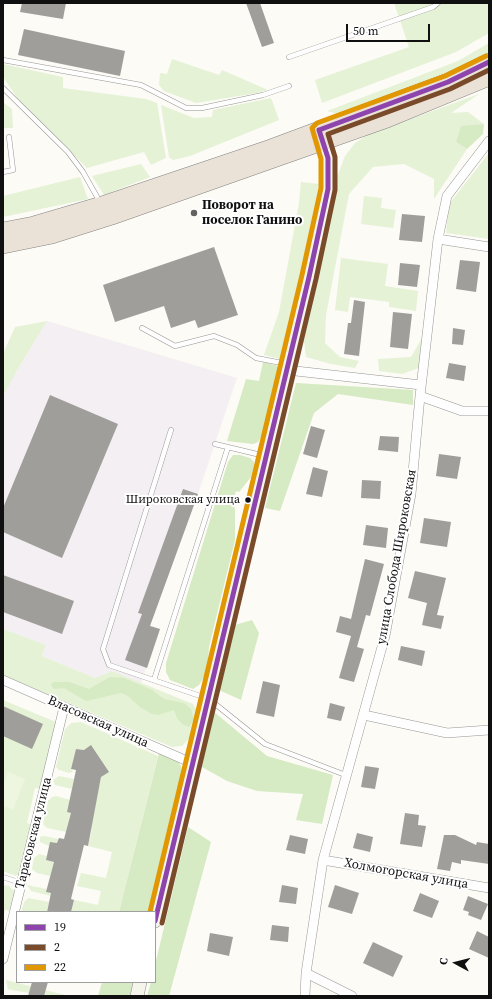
<!DOCTYPE html>
<meta charset="utf-8">
<style>
body{margin:0}
#map{position:relative;width:492px;height:999px;overflow:hidden;background:#fcfbf6;font-family:"Source Serif 4",serif}
canvas{display:block}
.frame{position:absolute;inset:0;border:4px solid #101010;pointer-events:none}
.legend{position:absolute;left:16px;top:911px;width:140px;height:72px;box-sizing:border-box;background:#fff;border:1px solid #9f9f9f;margin:0;padding:5px 7px;list-style:none;font-size:12px;color:#101010}
.legend li{display:flex;align-items:center;gap:8px;height:20px}
.legend b{width:20px;border:1px solid #9f9f9f}
.north{position:absolute;left:436px;top:943px;width:40px;height:40px;-webkit-text-stroke:3px #fff;paint-order:stroke;rotate:277deg;font-size:11px;font-weight:700;line-height:16px;text-align:center;color:#101010}
.north::after{content:'';display:block;margin:auto;width:14px;height:18px;background:#101010;clip-path:polygon(50% 0,100% 100%,50% 72%,0 100%)}
.scale{position:absolute;left:346px;top:24px;width:84px;height:18px;box-sizing:border-box;border:2px solid #101010;border-top:0;padding-left:5px;font-size:12px;line-height:14px;white-space:nowrap;color:#101010;-webkit-text-stroke:3px #fff;paint-order:stroke}
</style>
<div id="map">
<canvas width="492" height="999"></canvas>
<div class="frame"></div>
<ul class="legend">
<li><b style="height:5px;background:#8e44ad"></b>19</li>
<li><b style="height:5px;background:#7a4b2a"></b>2</li>
<li><b style="height:5px;background:#e09702"></b>22</li>
</ul>
<div class="north">С</div>
<div class="scale">50 m</div>
</div>
<script>
const g = document.querySelector('canvas').getContext('2d');
g.lineJoin = 'round';
function paint(path, color) {
  g.fillStyle = color;
  g.fill(path, 'evenodd');
}
function poly(rows) {
  const path = new Path2D();
  for (const r of rows) {
    path.moveTo(r[0], r[1]);
    for (let i = 2; i < r.length; i += 2) path.lineTo(r[i], r[i + 1]);
  }
  return path;
}
function trace(path, color, width, dash) {
  g.strokeStyle = color;
  g.lineWidth = width;
  g.lineCap = dash ? 'butt' : 'round';
  g.setLineDash(dash || []);
  g.stroke(path);
}
function label(font, color, halo, rows, align = 'center') {
  g.font = font + ' "Source Serif 4",serif';
  g.lineWidth = 4;
  g.setLineDash([]);
  g.textBaseline = 'middle';
  g.strokeStyle = halo;
  g.fillStyle = color;
  for (const [text, x, y, turn = 0] of rows) {
    g.save();
    g.translate(x, y);
    g.rotate((+turn || 0) * Math.PI / 180);
    g.textAlign = isNaN(turn) ? turn : align;
    if (halo) g.strokeText(text, 0, 0);
    g.fillText(text, 0, 0);
    g.restore();
  }
}
const industrial = poly([
 [47,321,237,378,198,494,150,625,160,629,141,683,112,671,95,678,42,656,46,645,3,629,3,368,16,372]
]);
const green = poly([
 [394,3,489,3,489,33,456,52,322,103,315,80,409,47],
 [489,43,489,53,458,69,341,115,327,111,458,61],
 [172,59,219,75,222,70,268,90,257,93,196,103,164,91,159,85,160,73,167,74],
 [3,64,63,77,63,88,146,99,157,103,166,158,151,165,144,152,87,168,18,99,3,77],
 [479,94,451,113,468,112,484,124,461,127,456,142,467,149,434,199,434,179,404,164,373,167,349,194,326,315,325,343,340,357,359,361,355,368,331,364,306,357,304,341,335,196,333,191,335,183,345,156,355,143,369,134],
 [271,98,279,120,190,156,173,160,169,157,161,105,194,118,212,117,213,110],
 [3,102,12,109,13,128,3,128],
 [489,153,489,239,446,233,449,204],
 [141,164,150,177,104,195,92,176],
 [80,177,88,199,3,217,3,196],
 [301,182,319,184,284,360,264,355,279,312,299,203],
 [364,196,382,198,381,208,396,210,393,228,361,224],
 [341,258,388,264,385,286,418,291,416,311,389,307,389,302,350,297,348,312,335,310],
 [47,321,16,372,3,396,3,354,15,327],
 [422,338,419,368,402,374,379,371,378,359,411,357],
 [3,629,46,645,42,656,95,678,112,671,193,704,198,713,190,738,182,746,172,747,3,675],
 [3,700,56,722,41,789,35,788,27,823,32,825,19,874,16,876,3,871],
 [81,722,158,756,119,912,71,912,74,900,98,905,101,891,77,886,81,873,106,878,112,852,88,846,92,829,69,823,66,832,47,828,43,824,48,801,52,797,56,796,70,800,67,812,92,817,101,777,84,750,76,749,71,769,73,772,69,773,59,770,56,767,65,729,71,723],
 [59,776,74,779,72,789,55,785,53,780],
 [44,836,59,839,58,843,50,842,49,846,40,842,40,837],
 [39,854,47,856,46,860,54,862,50,876,37,873,32,869,34,858],
 [3,885,9,886,15,892,11,911,5,910,3,920],
 [27,885,47,889,46,892,51,893,51,896,31,891],
 [28,898,49,902,47,911,49,912,21,912,24,902],
 [6,980,69,996,49,996,30,991,29,993,11,990,8,989]
]);
const forest = poly([
 [484,124,483,134,467,149,456,142,461,126],
 [263,362,282,367,266,429,258,442,253,444,227,441,246,379,259,381],
 [296,383,413,390,413,405,338,394,314,413,280,511,265,508],
 [233,455,240,455,250,458,254,462,254,466,251,477,239,492,236,491,232,507,235,508,235,540,209,647,208,663,204,677,199,685,193,689,170,680,166,672,166,663,228,462],
 [252,620,259,633,241,700,219,690,235,625],
 [110,677,124,678,152,690,164,699,184,703,191,709,194,720,189,727,182,724,177,718,174,710,158,715,152,714,140,707,128,696,121,693,86,701,64,688,54,689,51,685,53,682,69,682,89,689],
 [213,711,267,756,333,775,322,824,296,820,303,794,257,791,227,781,202,767],
 [159,753,178,762,181,766,183,777,150,912,119,912],
 [188,827,211,842,169,996,147,996,151,982,155,982,155,965],
 [102,982,133,982,130,996,98,996]
]);
const pitch = poly([
 [8,772,25,779,13,810,3,806,3,786]
]);
const building = poly([
 [22,3,66,3,63,19,20,12],
 [246,3,260,3,274,43,262,47],
 [24,29,125,51,120,76,18,55],
 [402,214,425,216,422,242,399,240],
 [214,247,238,315,198,328,195,320,171,328,164,306,115,322,103,285],
 [460,260,480,262,476,292,456,289],
 [400,263,420,265,417,287,398,285],
 [354,300,365,302,359,356,344,354,348,323,351,323],
 [393,312,412,314,408,349,390,347],
 [453,328,465,330,463,345,452,344],
 [449,363,466,366,464,381,446,378],
 [50,395,118,424,62,558,3,532,3,508],
 [311,426,325,430,317,458,303,454],
 [380,436,399,437,398,452,378,450],
 [439,454,461,457,457,479,436,476],
 [313,467,328,471,322,497,306,494],
 [362,480,381,481,380,499,361,498],
 [183,489,198,494,150,626,160,629,147,668,125,660,142,614,138,613],
 [424,518,451,522,447,547,420,543],
 [366,525,388,528,386,548,363,545],
 [365,559,384,564,370,616,366,615,357,647,364,649,354,682,339,678,351,636,336,632,340,616,351,619],
 [415,571,446,578,437,615,444,616,441,629,422,625,427,603,408,598],
 [3,575,74,601,62,634,3,612],
 [401,646,425,651,422,666,398,660],
 [263,681,280,685,274,717,256,713],
 [330,703,345,707,341,721,327,718],
 [3,706,43,724,32,749,3,736],
 [91,745,109,772,101,777,88,846,84,845,71,899,74,900,71,912,47,912,51,893,46,892,54,862,46,860,50,842,57,843,59,838,64,839,71,813,67,812,76,770,71,769,76,749,84,750],
 [365,766,379,768,375,789,361,787],
 [405,813,419,815,418,825,426,826,422,847,400,844],
 [357,833,373,837,370,852,353,848],
 [290,835,308,839,305,854,286,850],
 [444,835,455,835,476,845,477,842,489,844,489,864,461,860,461,864,452,862,450,871,437,869],
 [282,885,298,888,296,904,279,902],
 [335,885,359,893,352,914,328,907],
 [420,893,439,901,432,918,413,911],
 [468,896,488,904,481,920,468,915,469,912,463,910],
 [272,925,289,927,288,942,270,940],
 [477,931,489,937,489,958,469,949],
 [210,933,233,937,229,956,207,951],
 [373,942,403,956,393,977,363,963],
 [32,982,48,982,44,996,28,996]
]);
const lane = poly([
 [289,57,433,7,438,3],
 [3,60,141,85,186,108,202,108,263,95,289,86],
 [3,88,68,152,83,172,100,202],
 [3,172,13,170,9,137],
 [142,328,175,346,214,336,237,345,256,358,287,364],
 [171,430,103,649,109,665,209,699,265,744,348,776],
 [215,444,265,456],
 [154,680,228,447],
 [3,877,21,883]
]);
const street = poly([
 [438,239,489,247],
 [287,370,421,385],
 [420,396,462,411,489,411],
 [3,680,194,764],
 [364,715,447,733,489,730],
 [323,860,489,888],
 [3,959,64,707],
 [306,973,352,996],
 [305,996,306,973,323,860,385,636,411,494,420,396,438,239,447,196,489,141]
]);
const secondary = poly([
 [155,921,309,277,328,189,328,158,321,134],
 [137,996,140,982]
]);
const highway = poly([
 [3,231,34,225,102,205,271,148,448,82,489,62],
 [3,245,52,235,112,216,387,119,489,77]
]);
const bus1 = poly([
 [319,130,448,82,489,62],
 [155,921,309,277,328,189,328,158,319,130]
]);
const bus2 = poly([
 [162,923,316,279,335,190,335,157,328,134,450,89,489,70]
]);
const bus3 = poly([
 [150,912,302,275,321,188,321,159,312,128,317,123,445,76,486,56]
]);
const markers = [
 [194,213,4,"#636260"],
 [248,500,3.5,"#101010"]
];
const busNames = [
 ["Широковская улица",240,500]
];
const poiNames = [
 ["Поворот на",202,206],
 ["поселок Ганино",202,221]
];
const streetNames = [
 ["улица Слобода Широковская",397,557,-80],
 ["Власовская улица",98,722,24],
 ["Тарасовская улица",34,833,-76],
 ["Холмогорская улица",406,874,10]
];
paint(industrial, '#f4eff2');
paint(green, '#e5f2d6');
paint(forest, '#d6eac3');
paint(pitch, '#eff6df');
paint(building, '#a09e9b');
trace(lane, '#969694', 5.5);
trace(street, '#969694', 10);
trace(secondary, '#8d8c8a', 14);
trace(highway, '#848381', 18);
trace(lane, '#fffefe', 4.5);
trace(street, '#fffefe', 9);
trace(secondary, '#f6f5eb', 13);
trace(highway, '#eae1d7', 17);
trace(bus1, '#8e44ad', 5);
trace(bus2, '#7a4b2a', 5);
trace(bus3, '#e09702', 5);
for (const [x, y, r, color] of markers) {
  const dot = new Path2D();
  dot.arc(x, y, r, 0, 2 * Math.PI);
  g.fillStyle = color;
  g.fill(dot);
  trace(dot, '#fff', 1.5);
}
label('12px', '#101010', '#fff', busNames, 'right');
label('bold 13px', '#101010', '#fff', poiNames, 'left');
label('13px', '#101010', '#fff', streetNames);
</script>
